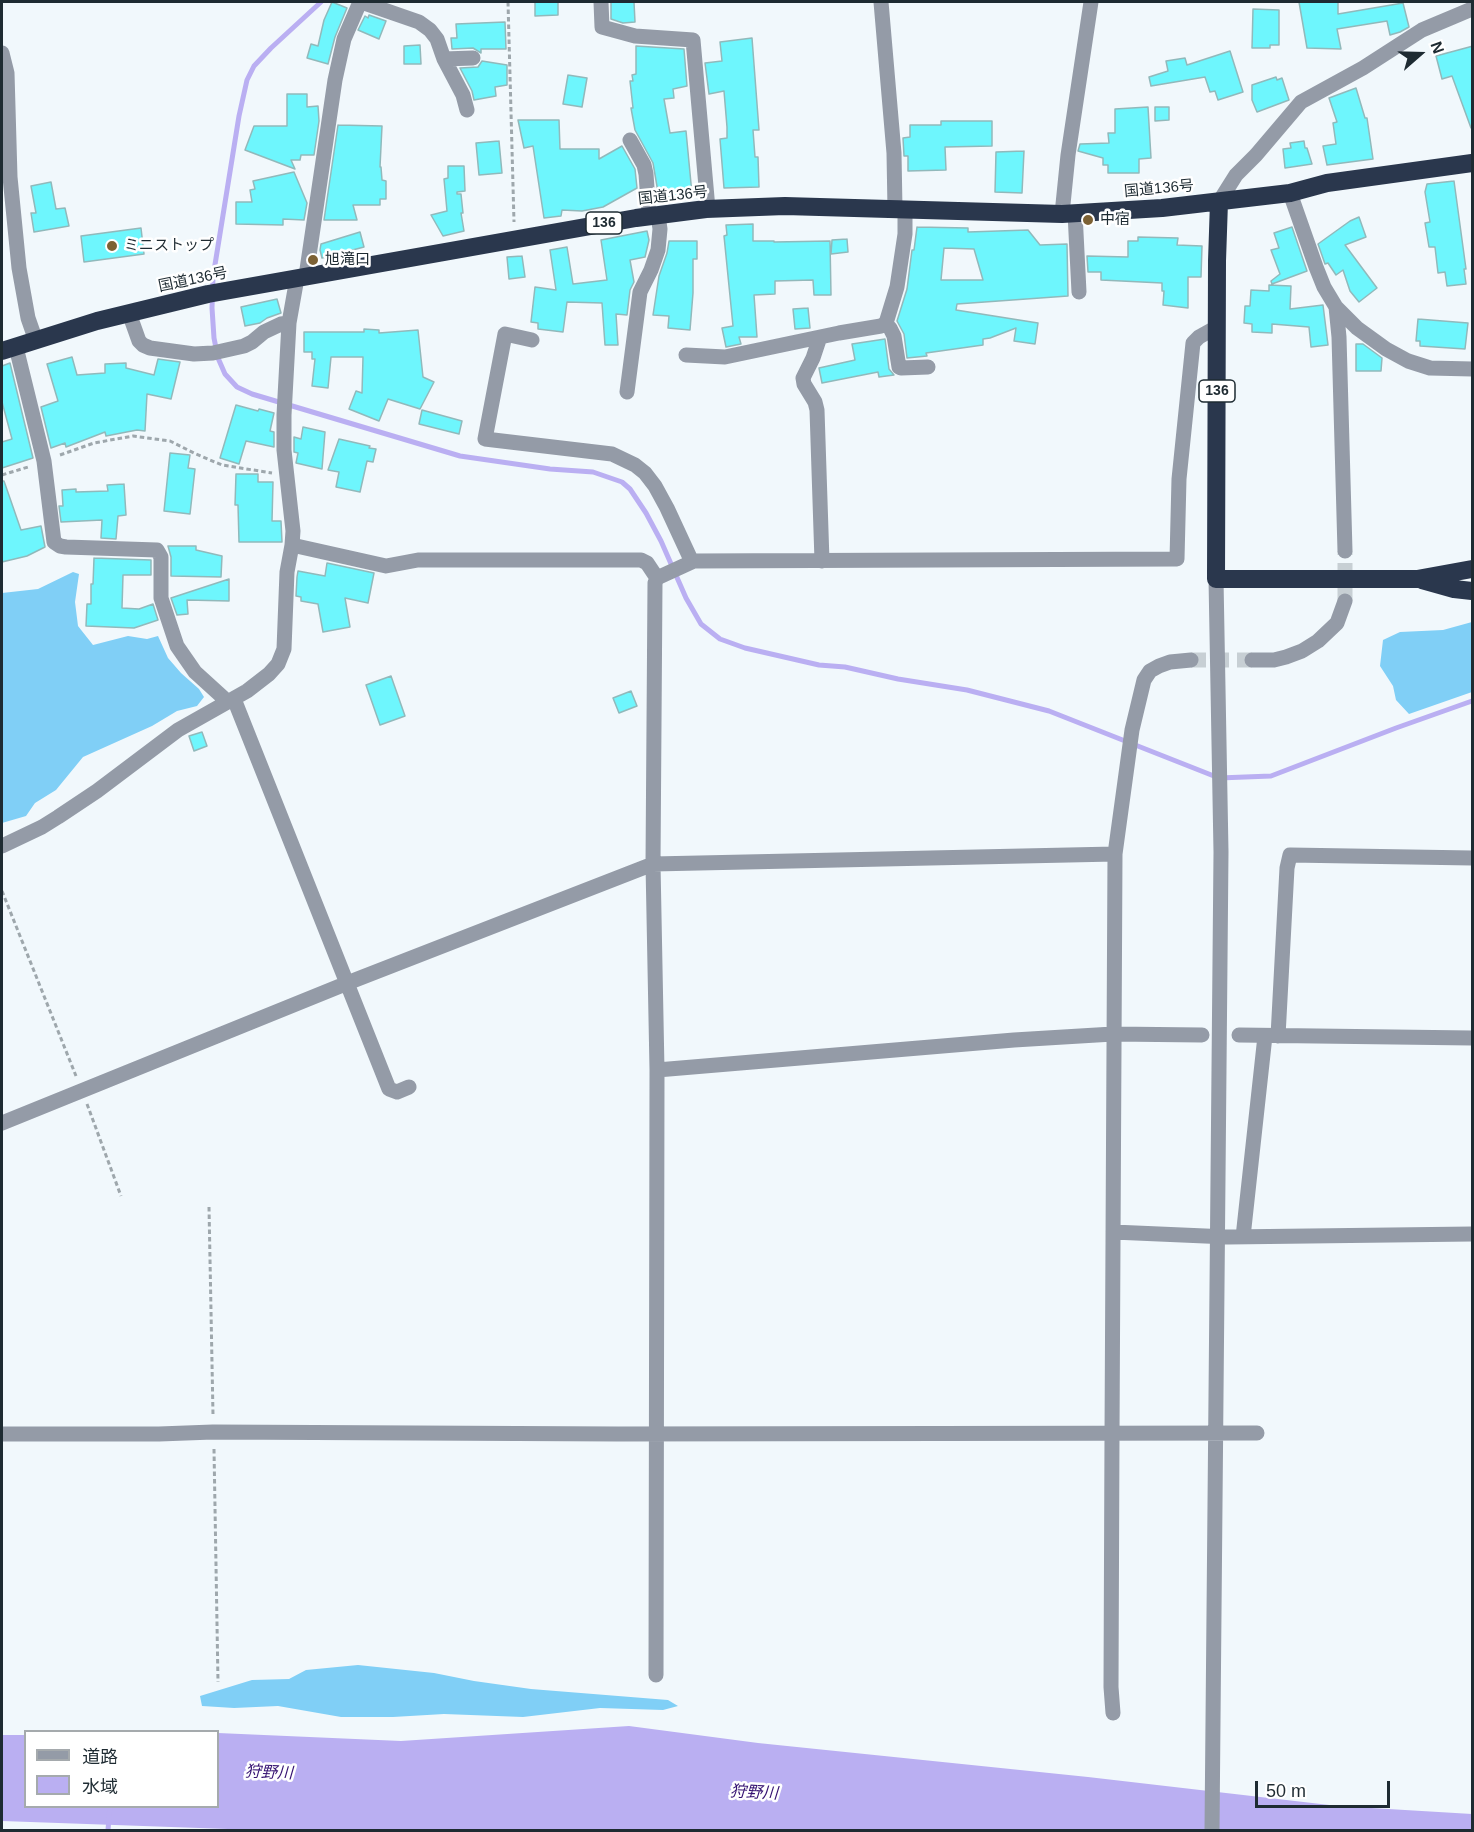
<!DOCTYPE html>
<meta charset="utf-8">
<style>
body{margin:0}
#map{position:relative;width:1474px;height:1832px;overflow:hidden;background:#f1f8fc;font-family:Helvetica,"Noto Sans JP",sans-serif}
canvas{display:block}
.frame{position:absolute;inset:0;border:3px solid #1e2b32;pointer-events:none}
.legend{position:absolute;left:24px;top:1730px;width:195px;height:78px;box-sizing:border-box;background:#fff;border:2px solid #a5aaad;margin:0;padding:8px 10px;list-style:none;font-size:18px;color:#1e2b32}
.legend li{display:flex;align-items:center;gap:12px;height:30px}
.legend b{width:30px;border:2px solid #a5aaad}
.north{position:absolute;left:1390px;top:24px;width:60px;height:60px;-webkit-text-stroke:4px #fff;paint-order:stroke;rotate:70deg;font-size:16px;font-weight:700;line-height:24px;text-align:center;color:#1e2b32}
.north::after{content:'';display:block;margin:auto;width:21px;height:27px;background:#1e2b32;clip-path:polygon(50% 0,100% 100%,50% 72%,0 100%)}
.scale{position:absolute;left:1255px;top:1781px;width:135px;height:27px;box-sizing:border-box;border:3px solid #1e2b32;border-top:0;padding-left:8px;font-size:18px;line-height:21px;white-space:nowrap;color:#1e2b32;-webkit-text-stroke:4px #fff;paint-order:stroke}
</style>
<div id="map">
<canvas width="1474" height="1832"></canvas>
<div class="frame"></div>
<ul class="legend">
<li><b style="height:8px;background:#949ba7"></b>道路</li>
<li><b style="height:16px;background:#baaff2"></b>水域</li>
</ul>
<div class="north">N</div>
<div class="scale">50 m</div>
</div>
<script>
const g = document.querySelector('canvas').getContext('2d');
g.lineJoin = 'round';
function paint(path, color) {
  g.fillStyle = color;
  g.fill(path, 'evenodd');
}
function poly(rows) {
  const path = new Path2D();
  for (const r of rows) {
    path.moveTo(r[0], r[1]);
    for (let i = 2; i < r.length; i += 2) path.lineTo(r[i], r[i + 1]);
  }
  return path;
}
function trace(path, color, width, dash) {
  g.strokeStyle = color;
  g.lineWidth = width;
  g.lineCap = dash ? 'butt' : 'round';
  g.setLineDash(dash || []);
  g.stroke(path);
}
function label(font, color, halo, rows, align = 'center') {
  g.font = font + ' Helvetica,"Noto Sans JP",sans-serif';
  g.lineWidth = 5;
  g.setLineDash([]);
  g.textBaseline = 'middle';
  g.strokeStyle = halo;
  g.fillStyle = color;
  for (const [text, x, y, turn = 0] of rows) {
    g.save();
    g.translate(x, y);
    g.rotate((+turn || 0) * Math.PI / 180);
    g.textAlign = isNaN(turn) ? turn : align;
    if (halo) g.strokeText(text, 0, 0);
    g.fillText(text, 0, 0);
    g.restore();
  }
}
const forest = poly([
 [73,572,79,574,75,602,78,626,93,645,128,636,147,639,158,636,168,658,181,673,199,689,204,697,197,706,177,711,152,726,83,757,56,790,35,803,26,816,2,823,2,593,38,589],
 [1472,622,1472,692,1409,714,1396,700,1393,686,1380,666,1383,640,1400,632,1443,630],
 [358,1665,434,1673,474,1681,531,1689,668,1700,678,1706,663,1710,600,1708,523,1717,444,1714,393,1717,341,1717,278,1706,234,1708,202,1706,200,1696,252,1680,289,1679,306,1670]
]);
const water = poly([
 [629,1726,758,1743,1088,1777,1338,1806,1472,1814,1472,1830,256,1830,2,1821,2,1735,25,1735,26,1806,218,1806,218,1733,401,1741]
]);
const stream = poly([
 [321,2,271,48,254,66,247,80,239,116,213,277,212,308,214,338,218,358,225,374,237,387,252,394,460,456,550,469,593,472,622,482,630,489,646,513,661,541,686,598,701,624,720,639,745,648,819,665,845,667,898,679,967,690,1049,711,1219,778,1271,776,1396,728,1472,701],
 [108,1830,110,1806]
]);
const building = poly([
 [332,2,347,8,335,37,328,64,307,58,311,44,318,46,324,20,332,2],
 [535,2,558,2,558,15,535,16,535,2],
 [611,2,634,2,635,22,623,23,611,19,611,2],
 [1299,2,1338,2,1338,14,1403,3,1409,27,1400,32,1390,35,1387,21,1337,29,1341,49,1307,48,1299,2],
 [1253,9,1279,10,1279,45,1270,45,1270,48,1252,48,1253,9],
 [369,15,386,21,379,39,358,30,365,16,368,18,369,15],
 [505,22,506,49,481,49,481,53,473,48,452,49,451,38,457,38,456,24,505,22],
 [752,38,759,130,753,130,755,157,758,157,759,187,724,188,720,139,727,138,727,127,724,91,709,94,705,63,722,61,720,42,752,38],
 [420,45,421,64,404,64,404,46,420,45],
 [636,46,684,49,687,86,673,89,674,98,664,99,670,133,686,131,692,194,659,198,653,163,635,130,631,108,633,108,630,81,633,81,632,75,636,74,636,46],
 [1473,46,1473,127,1471,128,1452,76,1442,79,1436,56,1473,46],
 [1230,51,1243,92,1218,100,1215,91,1210,92,1205,77,1151,86,1149,77,1168,71,1166,61,1185,58,1187,65,1230,51],
 [482,61,507,65,507,85,495,87,496,96,474,100,472,91,460,68,478,67,482,61],
 [568,75,587,78,582,107,563,104,568,75],
 [1276,77,1277,80,1282,78,1289,100,1257,112,1252,100,1252,85,1276,77],
 [1356,88,1365,118,1367,118,1373,159,1327,165,1323,146,1336,144,1333,123,1337,122,1329,98,1356,88],
 [287,94,307,94,307,107,318,106,319,121,314,155,301,155,300,160,291,160,295,169,245,150,254,126,287,126,287,94],
 [1148,107,1151,158,1139,159,1139,173,1108,173,1108,165,1103,165,1103,158,1078,151,1080,144,1109,143,1108,133,1115,133,1115,109,1148,107],
 [1155,107,1169,107,1169,120,1155,121,1155,107],
 [518,120,559,120,560,149,599,149,599,159,622,146,635,169,637,188,603,207,582,211,562,210,561,216,544,218,533,146,524,148,518,120],
 [941,121,992,121,992,146,945,147,946,170,908,171,908,156,904,156,903,138,910,137,910,125,941,125,941,121],
 [338,125,382,126,380,167,381,167,382,180,386,181,386,199,380,199,380,205,353,205,357,220,324,220,338,125],
 [499,141,502,173,479,175,476,143,499,141],
 [1304,141,1305,148,1307,148,1312,164,1285,168,1283,149,1291,148,1290,143,1304,141],
 [1024,151,1022,193,995,192,996,152,1024,151],
 [448,166,464,166,465,191,457,192,457,194,461,194,463,213,461,213,464,231,443,236,431,215,447,211,444,179,448,178,448,166],
 [294,172,307,203,304,220,283,219,283,225,236,224,236,202,252,202,250,190,255,189,253,181,294,172],
 [1454,181,1466,269,1464,269,1466,284,1447,286,1445,272,1438,273,1435,247,1429,247,1425,223,1430,222,1425,192,1427,184,1454,181],
 [51,182,56,209,65,208,69,226,34,232,31,213,36,213,31,186,51,182],
 [1359,217,1366,237,1345,245,1377,288,1359,302,1350,291,1343,270,1336,275,1328,263,1325,264,1318,244,1350,221,1359,217],
 [753,224,753,241,774,241,774,242,830,241,831,295,814,295,813,280,775,281,775,294,754,295,757,337,739,337,741,344,726,347,722,328,733,326,724,236,727,235,726,225,753,224],
 [917,227,968,228,968,232,1028,230,1040,245,1067,244,1068,296,957,304,956,310,1038,323,1035,344,1014,341,1016,328,990,338,983,339,983,345,926,353,927,356,907,358,904,334,897,321,907,289,912,250,914,250,917,227],
 [944,248,974,249,983,280,941,280,944,248],
 [1292,227,1307,271,1272,284,1271,281,1280,274,1271,250,1279,248,1274,233,1292,227],
 [141,228,144,254,84,262,81,236,141,228],
 [647,231,649,240,645,257,630,260,634,282,630,290,627,315,616,314,618,345,605,345,602,303,567,302,563,332,538,329,538,323,531,322,535,287,556,290,550,250,567,247,573,284,607,280,601,240,647,231],
 [360,232,364,247,322,258,320,250,321,244,360,232],
 [1138,237,1178,238,1177,245,1202,246,1201,277,1188,277,1188,308,1163,305,1164,291,1162,291,1162,283,1101,280,1101,272,1088,272,1087,256,1128,257,1128,241,1138,241,1138,237],
 [847,239,848,252,831,254,832,240,847,239],
 [669,241,697,241,697,259,693,259,693,293,690,330,668,328,669,316,653,315,659,276,667,253,669,241],
 [522,256,525,277,509,279,507,257,522,256],
 [1269,285,1291,286,1290,309,1323,305,1328,345,1311,347,1309,327,1272,324,1272,333,1252,332,1252,324,1244,323,1245,306,1250,306,1251,290,1269,291,1269,285],
 [277,299,281,313,267,318,260,323,245,326,241,307,277,299],
 [808,308,810,328,795,329,793,309,808,308],
 [1418,319,1468,323,1465,349,1420,346,1420,341,1416,341,1418,319],
 [364,329,379,330,379,333,418,330,423,377,434,382,420,409,388,399,379,421,349,409,356,391,362,393,363,357,331,357,328,388,312,386,315,359,312,359,312,352,304,352,304,332,364,332,364,329],
 [885,339,889,369,894,375,879,377,878,372,822,383,819,368,855,360,852,344,885,339],
 [1356,344,1363,344,1382,358,1381,371,1356,371,1356,344],
 [72,357,77,375,105,373,105,364,126,363,126,368,154,375,158,359,180,362,171,399,147,394,145,431,137,430,106,436,105,432,66,447,65,443,51,448,41,407,58,401,47,364,72,357],
 [10,363,33,458,2,468,2,442,12,439,2,402,2,366,10,363],
 [236,405,258,411,259,409,274,413,270,431,274,432,274,447,246,441,239,464,220,458,236,405],
 [422,410,462,421,459,434,419,424,422,410],
 [303,427,325,432,322,469,296,463,298,453,294,452,294,437,301,439,303,427],
 [339,439,370,446,369,448,376,449,373,462,367,461,360,492,336,487,339,472,328,470,339,439],
 [170,453,190,455,188,468,195,469,190,514,164,511,170,453],
 [236,474,258,474,258,482,273,482,272,521,281,521,282,542,239,542,238,505,235,505,236,474],
 [2,481,4,481,21,530,41,526,45,547,27,556,2,562,2,481],
 [124,484,126,515,118,516,116,539,101,538,102,520,61,522,59,506,63,506,62,490,76,489,76,492,108,491,107,485,124,484],
 [168,546,196,546,196,550,222,556,221,577,171,576,171,557,168,546],
 [94,558,151,560,151,575,123,575,122,608,139,609,153,604,158,620,134,628,86,626,87,604,91,604,91,584,93,584,94,558],
 [327,563,374,573,368,603,345,598,350,627,323,632,318,604,301,601,301,597,296,596,297,577,298,571,325,576,327,563],
 [229,579,229,601,187,600,188,614,177,615,171,598,229,579],
 [391,676,405,716,380,725,366,685,391,676],
 [631,691,637,706,619,713,613,698,631,691],
 [202,732,207,746,194,751,189,736,202,732]
]);
const minorTunnel = poly([
 [1345,601,1345,551],
 [1191,660,1252,660]
]);
const path = poly([
 [508,2,514,222],
 [60,455,94,443,133,436,170,441,196,454,222,465,272,473],
 [2,475,28,467],
 [2,891,76,1076],
 [87,1104,121,1196],
 [209,1207,213,1415],
 [214,1449,218,1682]
]);
const minor = poly([
 [361,2,419,22,430,30,437,39,444,59,463,95,467,110],
 [601,2,602,27,635,36,693,40,708,209],
 [881,2,894,153,895,209],
 [2,53,7,73,10,177,19,268,28,318,36,341],
 [444,59,473,58],
 [630,140,644,165,646,174,649,216],
 [1290,193,1316,267,1324,287,1336,307,1339,337,1345,551],
 [1219,202,1236,175,1256,155,1301,102,1363,68,1422,30,1472,9],
 [1075,213,1079,292],
 [1062,214,1068,155,1091,2],
 [306,276,335,80,344,39,360,2],
 [1336,307,1357,328,1386,349,1408,361,1430,368,1472,369],
 [129,313,139,341,143,345,150,348,194,354,213,353,244,346,252,342,264,332,281,324,289,323],
 [885,324,890,328,894,336,899,367,901,368,928,367],
 [820,337,813,358,803,378,804,384,815,402,817,410,822,561],
 [532,340,505,334,485,439,612,454,635,465,645,473,655,486,667,508,692,562],
 [16,347,44,461,54,542,60,546,66,547,157,550,161,557,161,598,177,646,195,672,228,702],
 [686,355,725,357,839,333,881,326,886,323,897,287,905,234,905,209],
 [627,392,640,292,651,270,658,250,660,229,658,215],
 [292,545,386,566,418,560,641,560,647,563,657,578],
 [1252,660,1274,660,1286,657,1302,651,1318,641,1337,623,1345,601],
 [234,699,389,1089,397,1092,409,1087],
 [2,846,42,827,58,817,97,791,178,730,247,691,269,674,278,664,284,649,287,572,292,545,293,531,284,450,284,415,289,323,297,278],
 [1239,1035,1472,1038],
 [1278,1036,1287,868,1290,855,1472,858],
 [657,1070,1014,1040,1113,1034,1202,1035],
 [2,1123,355,980,653,864,1115,854],
 [1113,1232,1228,1237,1472,1234],
 [1243,1237,1265,1036],
 [2,1434,159,1434,213,1432,618,1434,1257,1433],
 [656,1675,657,1070,653,864,655,583,657,578,694,561,1177,559,1179,479,1193,343,1199,337,1217,327],
 [1113,1713,1111,1687,1112,1434,1115,854,1132,730,1144,680,1150,671,1159,666,1170,662,1191,660],
 [1212,1830,1221,852,1216,579]
]);
const highway = poly([
 [1219,202,1217,261,1216,579,1417,579,1472,569],
 [2,351,97,321,208,294,636,218,706,209,785,206,1062,214,1162,208,1290,193,1327,183,1472,163],
 [1422,580,1454,589,1472,591]
]);
const markers = [
 [1088,220,6,"#7c6134"],
 [112,246,6,"#7c6134"],
 [313,260,6,"#7c6134"]
];
const shields = [
 [604,223,36],
 [1217,391,36]
];
const shieldNames = [
 ["136",604,223],
 ["136",1217,391]
];
const streetNames = [
 ["国道136号",1159,189,-5],
 ["国道136号",673,196,-6],
 ["国道136号",193,280,-12]
];
const poiNames = [
 ["中宿",1100,220],
 ["ミニストップ",124,246],
 ["旭滝口",325,260]
];
const waterNames = [
 ["狩野川",269,1773,2],
 ["狩野川",754,1793,3]
];
paint(forest, '#80cff6');
paint(water, '#baaff2');
trace(stream, '#baaff2', 5);
paint(building, '#6ef6fd');
trace(building, '#91b9bb', 1.5);
trace(minorTunnel, '#c7cfd4', 15, [15, 8]);
trace(path, '#9ea7ac', 3, [4.5, 3]);
trace(minor, '#949ba7', 15);
trace(highway, '#2a374d', 18);
for (const [x, y, r, color] of markers) {
  const dot = new Path2D();
  dot.arc(x, y, r, 0, 2 * Math.PI);
  g.fillStyle = color;
  g.fill(dot);
  trace(dot, '#fff', 2);
}
for (const [x, y, w] of shields) {
  const box = new Path2D();
  box.roundRect(x - w / 2, y - 11, w, 22, 4.5);
  g.fillStyle = '#fff';
  g.fill(box);
  trace(box, '#1e2b32', 1.5);
}
label('bold 14px', '#1e2b32', null, shieldNames);
label('15px', '#1e2b32', '#fff', streetNames);
label('15px', '#1e2b32', '#fff', poiNames, 'left');
label('italic 16px', '#341171', '#fff', waterNames);
</script>
